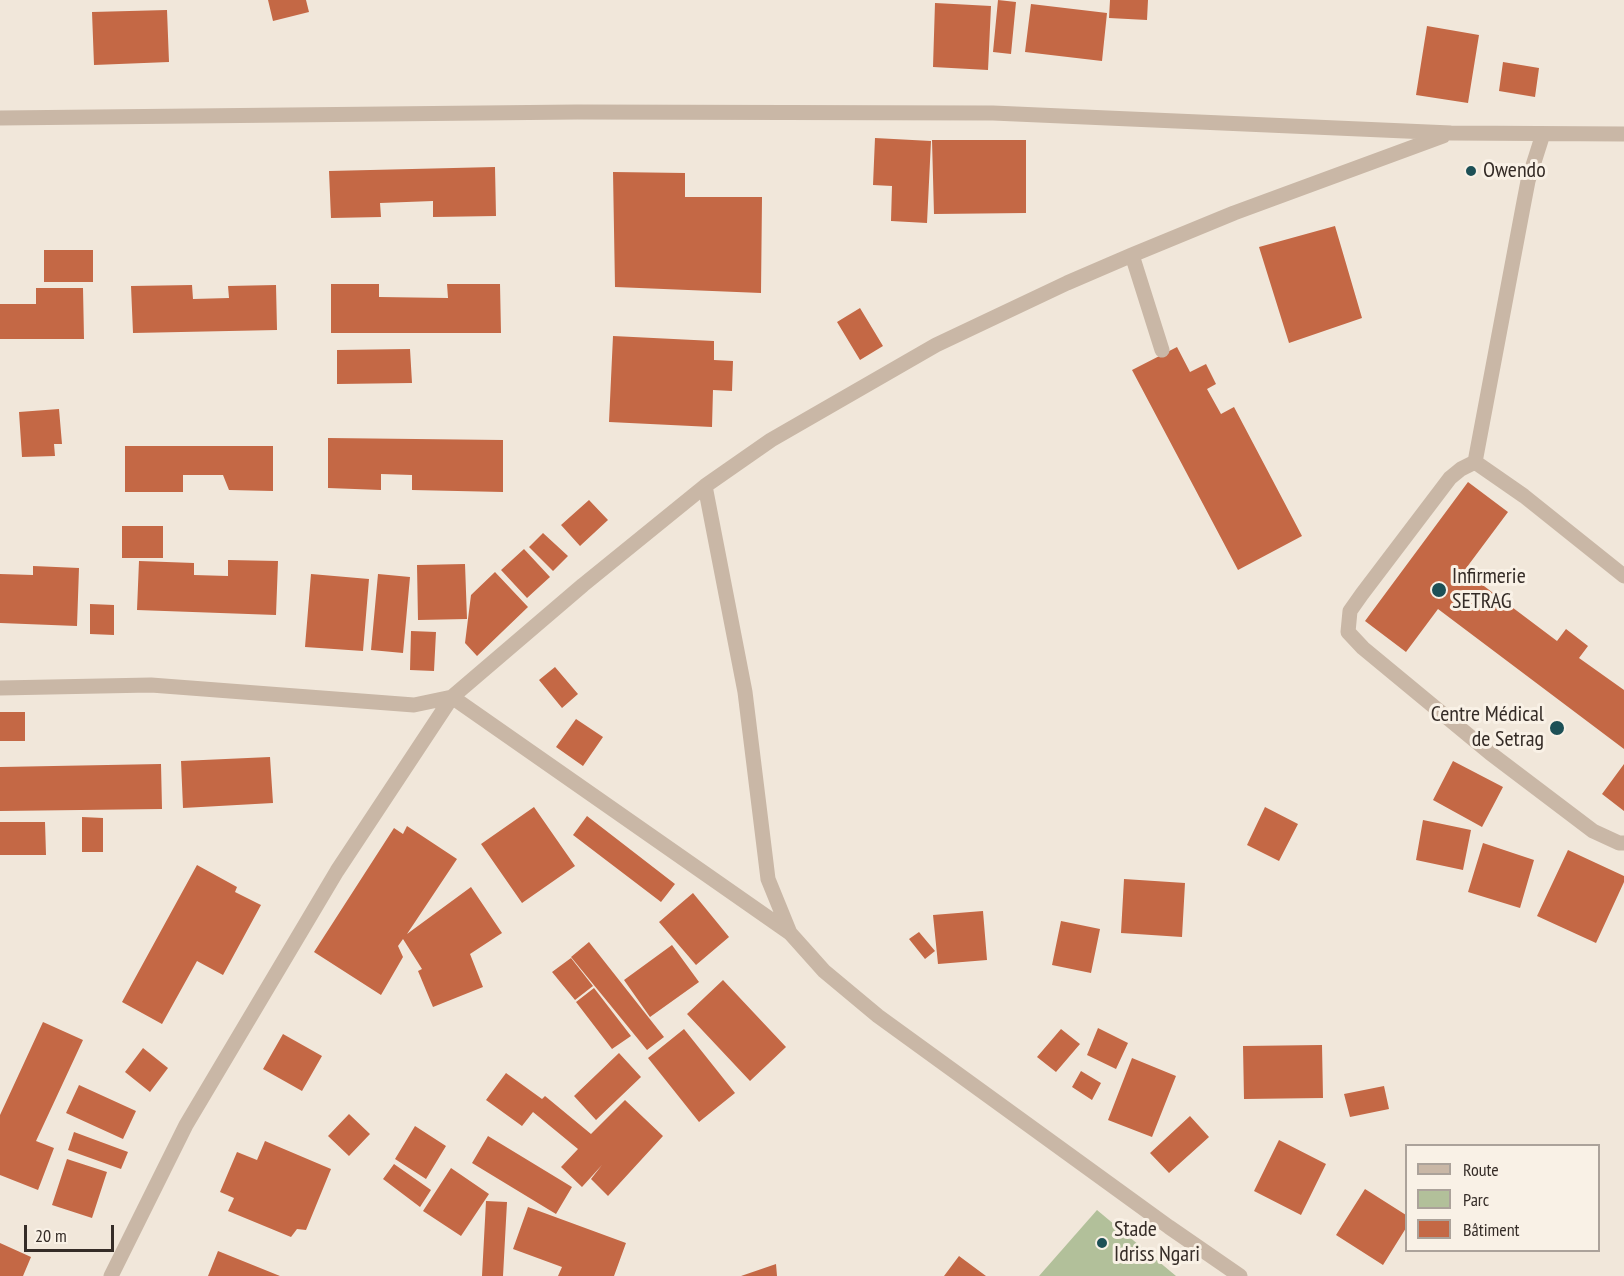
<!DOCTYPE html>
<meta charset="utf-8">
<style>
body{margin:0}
#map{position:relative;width:1624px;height:1276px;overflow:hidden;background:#f1e7da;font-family:"PT Sans Narrow",sans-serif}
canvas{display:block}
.legend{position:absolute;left:1405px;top:1144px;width:195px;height:108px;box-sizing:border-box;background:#f9f1e6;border:2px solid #aba29a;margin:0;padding:8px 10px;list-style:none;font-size:18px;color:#352c27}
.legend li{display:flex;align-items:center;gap:12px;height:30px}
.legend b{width:30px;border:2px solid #aba29a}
.scale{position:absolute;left:24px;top:1225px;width:90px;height:27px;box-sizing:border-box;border:3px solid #352c27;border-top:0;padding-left:8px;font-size:18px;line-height:21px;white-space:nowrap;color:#352c27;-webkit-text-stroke:4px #f9f1e6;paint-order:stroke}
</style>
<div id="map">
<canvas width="1624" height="1276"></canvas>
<ul class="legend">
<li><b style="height:8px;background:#c9b7a6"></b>Route</li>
<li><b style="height:16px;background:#b2c09a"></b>Parc</li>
<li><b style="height:16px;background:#c46845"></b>Bâtiment</li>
</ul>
<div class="scale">20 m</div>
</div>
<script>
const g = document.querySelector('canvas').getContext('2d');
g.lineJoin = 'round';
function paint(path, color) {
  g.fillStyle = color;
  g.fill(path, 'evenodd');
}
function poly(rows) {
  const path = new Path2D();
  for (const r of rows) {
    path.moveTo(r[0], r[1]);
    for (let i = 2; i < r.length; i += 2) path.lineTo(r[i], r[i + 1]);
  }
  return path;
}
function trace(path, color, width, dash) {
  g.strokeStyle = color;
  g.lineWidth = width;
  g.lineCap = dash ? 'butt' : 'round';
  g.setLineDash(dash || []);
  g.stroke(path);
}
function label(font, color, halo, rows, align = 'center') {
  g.font = font + ' "PT Sans Narrow",sans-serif';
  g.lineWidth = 6;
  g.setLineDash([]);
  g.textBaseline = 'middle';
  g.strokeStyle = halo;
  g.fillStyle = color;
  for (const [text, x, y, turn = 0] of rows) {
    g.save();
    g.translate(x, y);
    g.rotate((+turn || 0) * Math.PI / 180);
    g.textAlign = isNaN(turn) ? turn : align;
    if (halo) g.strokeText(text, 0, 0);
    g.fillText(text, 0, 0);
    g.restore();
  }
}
const green = poly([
 [1097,1210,1176,1276,1039,1276]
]);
const building = poly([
 [268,0,306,0,309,12,273,21],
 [998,0,1016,2,1011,54,993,52],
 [1110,0,1148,0,1147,20,1109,18],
 [935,3,991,6,988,70,933,67],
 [1031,4,1107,13,1102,61,1025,52],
 [167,10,169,62,94,65,92,12],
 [1427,26,1479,35,1468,103,1416,95],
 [1503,62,1539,68,1535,97,1499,91],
 [875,138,931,141,927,223,891,221,892,186,873,185],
 [932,140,1026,140,1026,213,934,214],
 [495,167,496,216,433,217,433,201,380,203,381,217,331,218,329,171],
 [613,172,685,173,685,197,762,197,761,293,615,287],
 [1335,226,1362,318,1289,343,1259,247],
 [44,250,93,250,93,282,44,282],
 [331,284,379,284,379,297,448,298,447,284,500,284,501,333,331,333],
 [192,285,193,299,229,298,228,286,276,285,277,330,133,333,131,286],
 [36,288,83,288,84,339,0,339,0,304,36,304],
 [860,308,883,346,860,360,837,322],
 [613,336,714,341,714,360,733,361,732,391,713,390,712,427,609,422],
 [1177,347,1190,372,1206,364,1216,384,1207,389,1221,414,1234,407,1302,536,1238,570,1132,370],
 [410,349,412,383,337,384,337,350],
 [59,409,62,444,54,444,55,456,22,457,19,412],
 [328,438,503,440,503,492,412,490,412,475,381,474,381,490,328,488],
 [125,446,273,446,273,491,229,490,223,475,183,475,183,492,125,492],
 [1468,482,1508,512,1464,571,1557,641,1566,629,1588,646,1579,658,1624,690,1624,749,1438,609,1406,652,1365,621],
 [589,500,608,520,580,546,561,525],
 [122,526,163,526,163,558,122,558],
 [543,533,568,556,553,571,529,547],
 [524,549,550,577,527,598,501,570],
 [228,560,278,561,276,615,137,610,139,561,194,563,194,575,228,576],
 [465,564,467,619,418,620,417,565],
 [33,566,79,568,77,626,0,623,0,574,33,575],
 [495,572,528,607,477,656,465,643,471,595],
 [311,574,369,579,363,651,305,647],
 [378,574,410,577,403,653,371,650],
 [90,604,114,605,114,635,90,634],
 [411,631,436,632,434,671,410,670],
 [555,667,578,694,562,708,539,680],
 [0,712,25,712,25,741,0,741],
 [576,719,603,737,583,766,556,747],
 [270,757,273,803,183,808,181,761],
 [1453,761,1503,787,1482,827,1433,800],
 [161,764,162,809,0,811,0,767],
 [1624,764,1624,811,1602,794],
 [534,807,575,866,522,903,481,844],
 [1265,807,1298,824,1279,861,1247,845],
 [587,816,675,884,661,902,573,835],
 [82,817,103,818,103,852,82,852],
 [1423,820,1471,830,1463,870,1416,860],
 [0,822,45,822,46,855,0,855],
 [407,826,457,859,407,934,471,887,502,933,470,954,483,987,433,1007,418,971,422,969,403,939,398,946,403,957,381,995,314,952,394,828,403,834],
 [1483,843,1534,860,1520,908,1468,892],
 [1568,850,1624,876,1624,882,1596,943,1537,916],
 [197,865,237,887,235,892,261,905,223,975,197,961,162,1024,122,1002],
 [1124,879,1185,883,1182,937,1121,933],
 [693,893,729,937,696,965,659,922],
 [983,911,987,960,938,964,933,915],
 [1061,921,1100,929,1091,973,1052,965],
 [919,932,935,951,925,959,909,939],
 [589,942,664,1037,647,1050,571,957],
 [672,945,699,982,650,1017,624,980],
 [571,958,593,986,575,1000,552,972],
 [723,980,786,1047,750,1081,687,1014],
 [594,988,631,1036,612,1049,576,1002],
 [43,1022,83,1040,36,1141,54,1148,38,1190,0,1175,0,1115],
 [1098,1028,1128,1043,1116,1069,1087,1055],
 [684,1029,735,1093,699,1122,648,1058],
 [1061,1029,1080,1044,1056,1072,1037,1057],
 [283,1034,322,1056,302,1091,263,1069],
 [1322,1045,1323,1098,1244,1099,1243,1046],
 [143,1048,168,1068,150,1092,125,1072],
 [619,1053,641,1077,596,1120,574,1096],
 [1132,1058,1176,1076,1152,1137,1108,1120],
 [1081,1071,1101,1083,1092,1100,1072,1087],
 [506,1073,542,1099,545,1096,591,1134,625,1100,663,1136,608,1196,591,1179,602,1165,582,1187,561,1167,578,1149,533,1112,522,1126,486,1100],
 [79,1085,136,1111,123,1139,66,1113],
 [1384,1086,1389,1109,1350,1117,1344,1094],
 [349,1114,370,1134,349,1156,328,1136],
 [1190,1116,1209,1137,1169,1173,1150,1153],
 [415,1126,446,1146,426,1179,395,1159],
 [74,1132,128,1152,121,1169,68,1150],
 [488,1136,572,1187,556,1214,472,1163],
 [1279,1140,1326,1164,1301,1215,1254,1191],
 [265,1141,331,1169,306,1230,297,1229,291,1237,228,1211,234,1198,220,1192,237,1152,257,1160],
 [67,1159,107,1172,92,1218,52,1205],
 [394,1164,431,1190,420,1207,383,1179],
 [451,1168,489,1194,461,1236,423,1211],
 [1365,1189,1406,1215,1406,1228,1383,1265,1336,1235],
 [486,1201,507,1202,503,1276,482,1276],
 [528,1207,626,1243,614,1276,558,1276,562,1267,513,1249],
 [0,1243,31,1257,23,1276,0,1276],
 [218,1251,280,1276,208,1276],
 [959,1256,986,1276,944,1276],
 [776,1264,777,1276,741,1276]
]);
const minor = poly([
 [0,118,577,112,993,113,1451,133,1624,134],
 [1132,255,1162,350],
 [1475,462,1461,469,1450,478,1362,594,1350,611,1348,632,1363,648,1490,753,1593,831,1619,843,1624,843],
 [1475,462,1523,207,1528,181,1543,134],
 [1475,462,1524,496,1624,576],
 [705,486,745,692,768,879,790,933,824,971,878,1016,1169,1227,1240,1276],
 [0,688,151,685,414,705,452,697,583,585,705,486,771,440,936,345,1067,283,1132,255,1234,213,1443,136],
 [111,1276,186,1125,337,871,452,697,790,933]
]);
const markers = [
 [1471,171,6,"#1d5056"],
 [1439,590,8,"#1d5056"],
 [1557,728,8,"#1d5056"],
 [1102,1243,6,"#1d5056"]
];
const poiNames = [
 ["Owendo",1483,171],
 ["Infirmerie",1452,577],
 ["SETRAG",1452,602],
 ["Centre Médical",1544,715,"right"],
 ["de Setrag",1544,740,"right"],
 ["Stade",1114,1230],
 ["Idriss Ngari",1114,1255]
];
paint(green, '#b2c09a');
paint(building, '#c46845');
trace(minor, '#c9b7a6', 15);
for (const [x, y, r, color] of markers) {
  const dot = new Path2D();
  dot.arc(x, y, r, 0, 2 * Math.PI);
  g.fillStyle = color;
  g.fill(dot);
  trace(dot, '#f9f1e6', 2);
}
label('22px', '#352c27', '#f9f1e6', poiNames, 'left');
</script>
